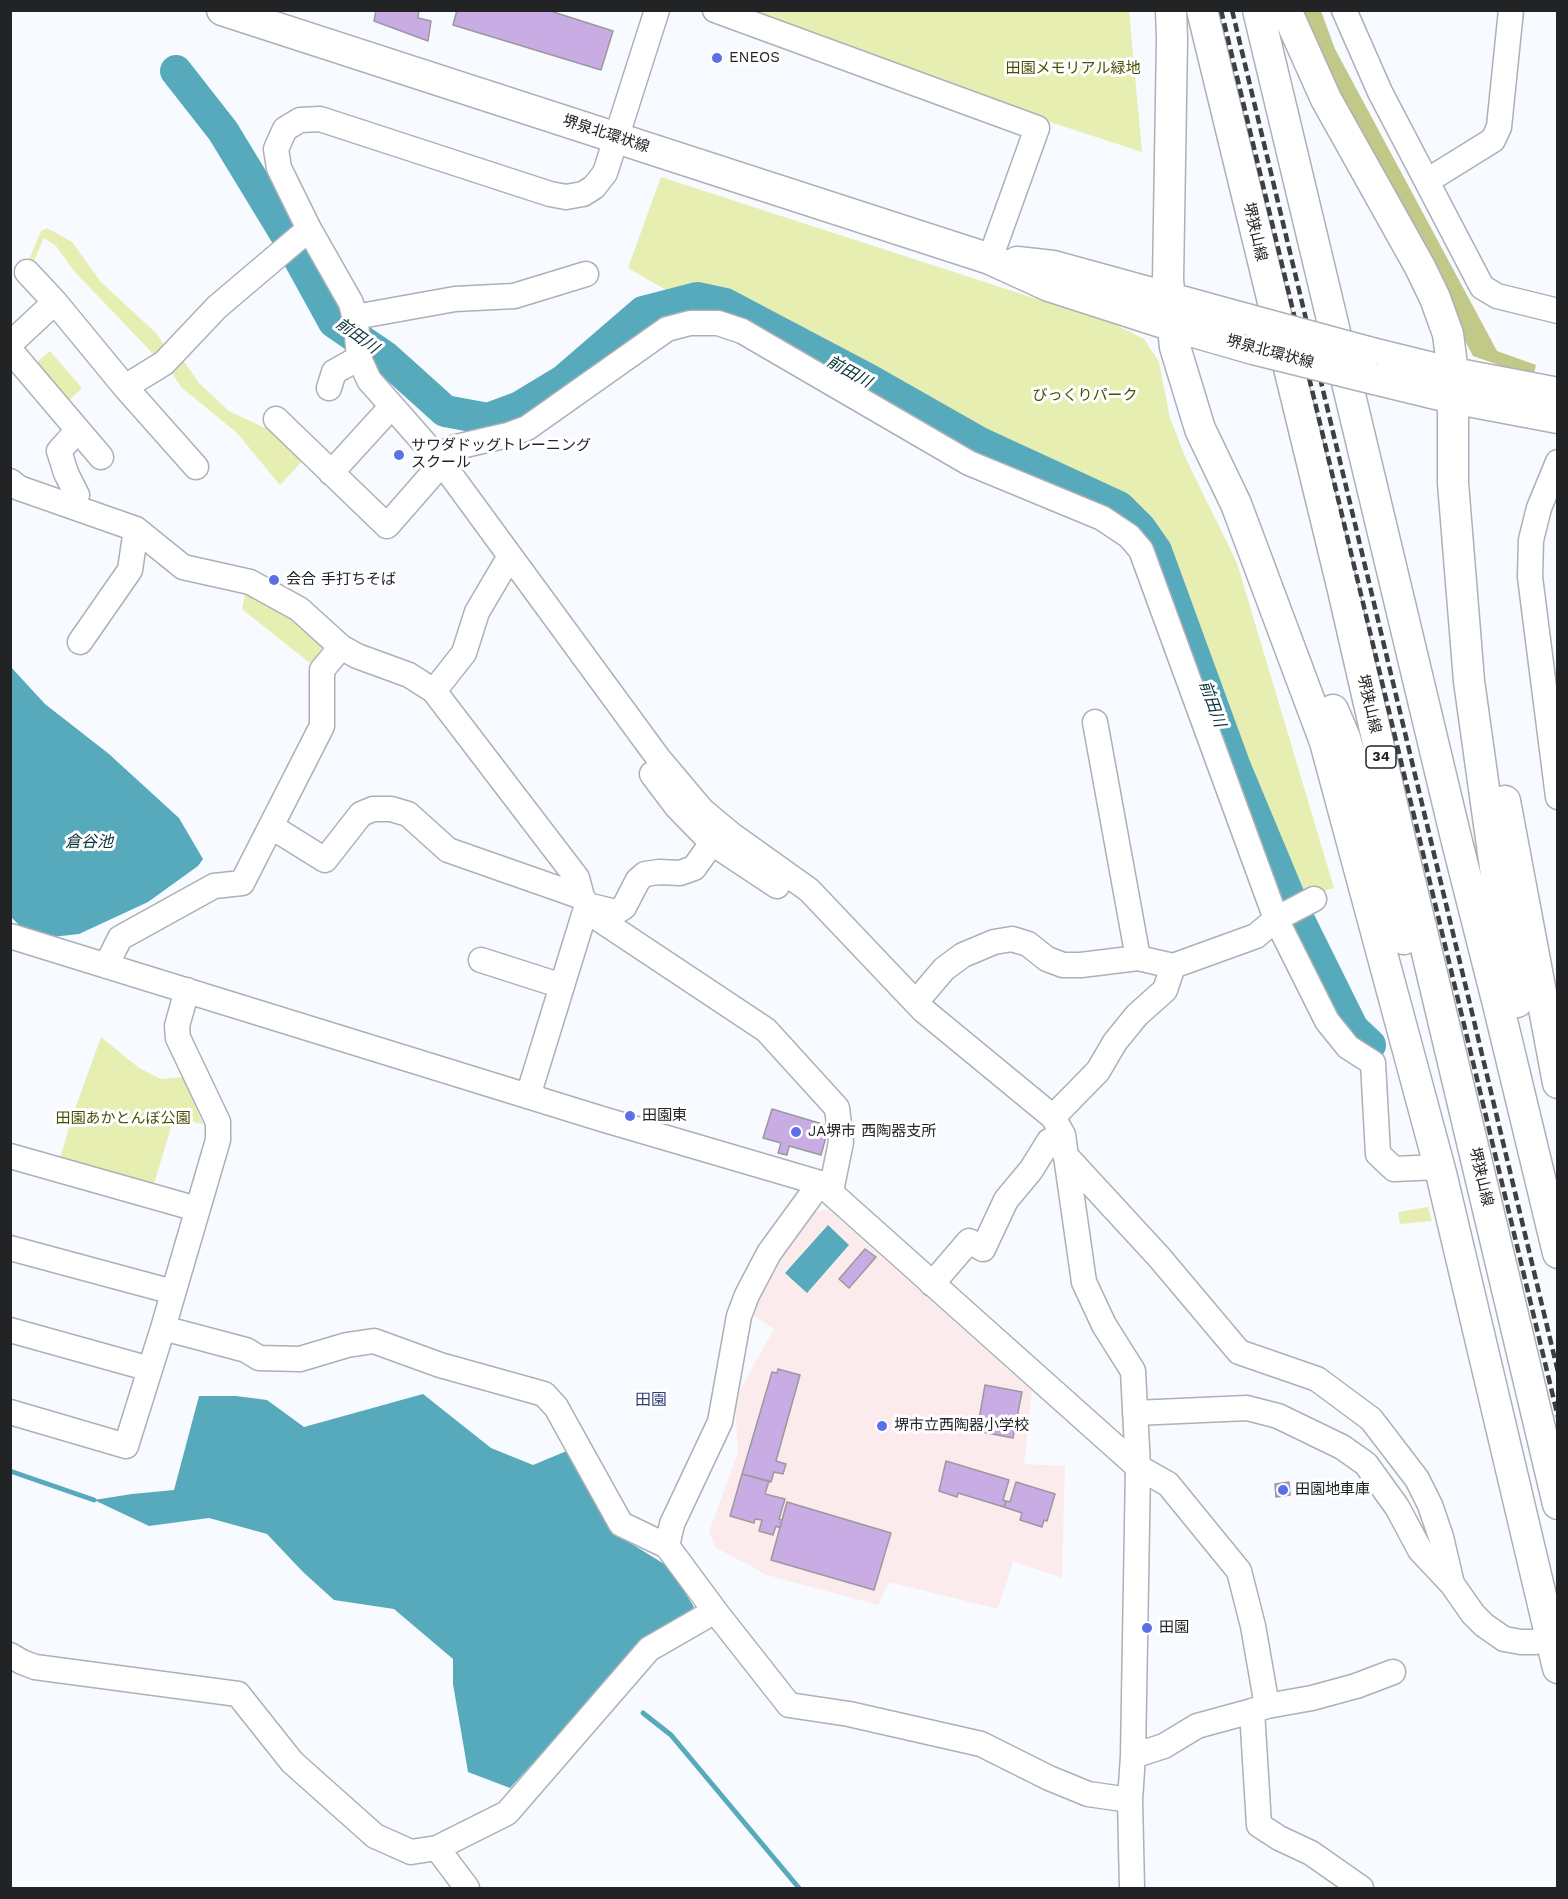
<!DOCTYPE html>
<meta charset="utf-8">
<style>
body{margin:0}
#map{position:relative;width:1568px;height:1899px;overflow:hidden;background:#f7fafe;font-family:"Work Sans",sans-serif}
canvas{display:block}
.frame{position:absolute;inset:0;border:12px solid #212325;pointer-events:none}
</style>
<div id="map">
<canvas width="1568" height="1899"></canvas>
<div class="frame"></div>
</div>
<script>
const g = document.querySelector('canvas').getContext('2d');
g.lineJoin = 'round';
function paint(path, color) {
  g.fillStyle = color;
  g.fill(path, 'evenodd');
}
function poly(rows) {
  const path = new Path2D();
  for (const r of rows) {
    path.moveTo(r[0], r[1]);
    for (let i = 2; i < r.length; i += 2) path.lineTo(r[i], r[i + 1]);
  }
  return path;
}
function trace(path, color, width, dash) {
  g.strokeStyle = color;
  g.lineWidth = width;
  g.lineCap = dash ? 'butt' : 'round';
  g.setLineDash(dash || []);
  g.stroke(path);
}
function label(font, color, halo, rows, align = 'center') {
  g.font = font + ' "Work Sans","Noto Sans JP",sans-serif';
  g.lineWidth = 6;
  g.setLineDash([]);
  g.textBaseline = 'middle';
  g.strokeStyle = halo;
  g.fillStyle = color;
  for (const [text, x, y, turn = 0] of rows) {
    g.save();
    g.translate(x, y);
    g.rotate((+turn || 0) * Math.PI / 180);
    g.textAlign = isNaN(turn) ? turn : align;
    if (halo) g.strokeText(text, 0, 0);
    g.fillText(text, 0, 0);
    g.restore();
  }
}
const education = poly([
 [828,1209,1032,1391,1024,1464,1065,1466,1062,1578,1013,1561,998,1609,889,1582,878,1605,767,1575,715,1547,709,1532,738,1452,735,1399,774,1329,751,1314,784,1250,815,1212]
]);
const green = poly([
 [754,11,1129,11,1142,152,1044,120],
 [661,177,1114,324,1144,339,1159,362,1170,418,1186,459,1237,563,1334,888,1297,899,1174,565,1162,537,1116,496,990,439,736,302,705,293,673,294,628,268],
 [47,228,72,242,101,282,157,334,166,349,158,359,74,271,56,246,44,238,30,269,26,267,41,231],
 [50,351,82,388,66,403,34,365],
 [183,360,199,383,229,411,284,437,306,457,280,485,237,433,181,387,169,368],
 [246,590,278,604,332,646,316,668,242,609],
 [101,1037,139,1068,161,1079,183,1077,203,1124,174,1117,154,1184,60,1159,71,1120],
 [1428,1207,1432,1221,1400,1224,1398,1212]
]);
const forest = poly([
 [1298,11,1321,11,1335,49,1497,351,1536,365,1533,377,1473,356,1316,56]
]);
const water = poly([
 [10,666,45,704,109,754,179,818,203,859,198,866,148,902,79,934,52,937,20,926,11,917],
 [828,1225,849,1245,807,1293,785,1273],
 [423,1394,491,1448,533,1465,569,1450,619,1536,669,1567,694,1607,613,1676,510,1788,468,1772,453,1684,453,1659,394,1609,334,1600,303,1572,267,1534,209,1518,149,1526,94,1500,132,1494,174,1490,199,1396,236,1396,267,1400,304,1427]
]);
const stream = poly([
 [10,1471,94,1500],
 [643,1713,671,1735,799,1888]
]);
const river = poly([
 [176,71,223,131,285,233,334,322,385,357,445,411,488,419,520,407,563,381,643,312,697,298,725,304,869,380,978,442,1119,507,1140,528,1156,551,1235,767,1298,918,1353,1029,1370,1045]
]);
const building = poly([
 [376,10,419,10,418,18,431,21,428,41,374,21,376,10],
 [457,10,547,10,613,31,601,70,453,25,457,10],
 [772,1109,829,1126,821,1155,789,1146,787,1155,778,1153,781,1143,763,1138,772,1109],
 [865,1249,876,1257,849,1288,839,1279,865,1249],
 [778,1369,800,1375,776,1461,786,1464,783,1474,774,1472,771,1482,742,1474,772,1372,777,1373,778,1369],
 [985,1385,1022,1392,1013,1438,977,1431,985,1385],
 [946,1461,1009,1480,1003,1500,1006,1501,1004,1507,958,1493,957,1497,939,1491,946,1461],
 [742,1474,769,1481,765,1494,785,1499,779,1519,782,1520,780,1528,776,1526,773,1535,759,1531,762,1520,755,1519,754,1523,730,1516,742,1474],
 [1016,1482,1055,1494,1047,1521,1044,1520,1042,1527,1020,1520,1022,1513,1004,1507,1006,1501,1010,1502,1016,1482],
 [1289,1482,1290,1495,1276,1497,1275,1484,1289,1482],
 [787,1502,891,1533,874,1590,771,1560,787,1502]
]);
const minor = poly([
 [657,10,605,173,594,187,583,194,566,197,550,194,320,119,300,120,285,129,276,149,279,168,309,229,351,303,356,323,359,358,369,380,442,463,659,759,702,810,732,835,809,890,923,1010,1053,1117,1063,1135,1084,1282,1104,1325,1133,1371,1138,1467,1133,1756,1130,1800,1132,1888],
 [715,10,1037,128,990,259],
 [1344,10,1380,92,1482,287,1497,296,1558,311],
 [1427,181,1493,140,1499,127,1511,10],
 [27,272,55,302],
 [355,317,455,299,514,296,586,274],
 [10,344,55,302,125,387,164,363,217,307,309,229],
 [10,350,78,430,59,451,66,473,77,495,72,506],
 [125,387,196,467],
 [329,388,334,372,359,358],
 [276,419,387,526,442,463],
 [78,430,101,457],
 [438,459,452,448,508,435,527,428,667,329,690,323,718,323,742,331,969,463,1102,518,1129,536,1141,550,1276,919,1327,1021,1348,1047,1373,1063,1378,1154,1394,1169,1439,1167],
 [1558,462,1539,508,1531,540,1530,577,1558,797],
 [331,473,392,406],
 [10,481,19,488,136,529,183,567,250,582,299,609,341,647,357,656,409,675,434,691,577,878,582,897,596,917,766,1030,837,1108,841,1142,831,1191],
 [80,642,130,570,136,529],
 [434,691,464,653,477,612,510,556],
 [1095,722,1138,958],
 [652,774,677,807,712,843,777,886],
 [272,827,325,860,361,814,373,809,391,809,408,814,448,850,582,897],
 [10,936,602,1119,820,1183,1138,1467,1168,1484,1239,1571,1253,1626,1267,1706,1252,1711,1259,1825,1279,1838,1311,1853,1361,1888],
 [481,960,562,986],
 [106,966,120,938,214,886,242,883,322,726,322,670,341,647],
 [916,1002,944,969,963,955,994,942,1012,939,1028,944,1047,959,1063,965,1081,965,1138,958,1173,966,1256,936,1276,919,1314,899],
 [528,1096,587,905,616,912,624,907,638,880,645,874,659,872,680,873,694,868,712,843],
 [1053,1117,1098,1071,1115,1042,1137,1015,1165,990,1173,966],
 [1065,1155,1159,1257,1239,1352,1317,1379,1371,1419,1417,1479,1430,1505,1441,1537,1452,1584,1473,1614,1484,1625,1504,1639,1521,1642,1536,1642,1558,1636],
 [10,1156,197,1209],
 [10,1248,173,1292],
 [932,1284,969,1241,983,1249,1006,1200,1031,1170,1049,1141,1063,1135],
 [163,1328,246,1350,259,1358,300,1359,347,1345,374,1341,440,1365,544,1394,556,1407,621,1524,667,1546,715,1611,789,1705,849,1714,981,1744,1049,1778,1088,1794,1130,1800],
 [10,1330,150,1369],
 [10,1412,126,1446,163,1328,218,1140,218,1122,178,1038,177,1026,187,990],
 [1135,1413,1247,1408,1278,1416,1342,1447,1366,1464,1397,1507,1420,1550,1450,1582],
 [667,1546,672,1524,720,1422,739,1316,747,1295,769,1253,820,1183],
 [10,1655,22,1662,35,1667,238,1694,292,1762,375,1836,411,1852,437,1848,507,1813,649,1649,715,1611],
 [1267,1706,1312,1698,1356,1686,1393,1672],
 [1133,1756,1164,1746,1197,1726,1252,1711],
 [437,1848,467,1888]
]);
const major = poly([
 [222,10,990,259,1049,286,1173,326,1253,349],
 [1171,10,1172,39,1168,280,1175,347,1200,429,1236,504,1325,742,1441,1173,1558,1668],
 [1202,10,1343,590,1400,839,1558,1504],
 [1258,10,1456,838,1498,1004,1558,1253],
 [1286,10,1326,99,1420,267,1435,298,1448,334,1453,373,1453,483,1469,681,1505,939,1517,1002],
 [1017,262,1053,266,1246,319],
 [1368,352,1453,373,1558,393],
 [1374,379,1452,398,1558,418],
 [1333,710,1345,738,1404,939],
 [1505,801,1558,1083]
]);
const rail = poly([
 [1221,10,1558,1417],
 [1232,10,1558,1372]
]);
const majorBridge = poly([
 [1246,319,1368,352],
 [1253,349,1374,379]
]);
const markers = [
 [717,58,6,"#5b70e6"],
 [399,455,6,"#5b70e6"],
 [274,580,6,"#5b70e6"],
 [630,1116,6,"#5b70e6"],
 [796,1132,6,"#5b70e6"],
 [882,1426,6,"#5b70e6"],
 [1283,1490,6,"#5b70e6"],
 [1147,1628,6,"#5b70e6"]
];
const shields = [
 [1381,757,30]
];
const shieldNames = [
 ["34",1381,757]
];
const poiNames = [
 ["ENEOS",729,58],
 ["サワダドッグトレーニング",411,446],
 ["スクール",411,463],
 ["会合 手打ちそば",286,580],
 ["田園東",642,1116],
 ["JA堺市 西陶器支所",808,1132],
 ["堺市立西陶器小学校",894,1426],
 ["田園地車庫",1295,1490],
 ["田園",1159,1628]
];
const parkNames = [
 ["田園メモリアル緑地",1073,69],
 ["びっくりパーク",1085,396],
 ["田園あかとんぼ公園",123,1119]
];
const streetNames = [
 ["堺泉北環状線",606,134,18],
 ["堺狭山線",1255,232,77],
 ["堺泉北環状線",1270,352,15],
 ["堺狭山線",1369,704,77],
 ["堺狭山線",1481,1177,77]
];
const waterNames = [
 ["前田川",357,336,36],
 ["前田川",849,372,29],
 ["前田川",1212,704,70],
 ["倉谷池",89,842]
];
const neighbourhoodNames = [
 ["田園",651,1400]
];
paint(education, '#fcebed');
paint(green, '#e7eeb2');
paint(forest, '#c1c888');
paint(water, '#57aabb');
trace(stream, '#57aabb', 5);
trace(river, '#57aabb', 32);
paint(building, '#c9ace3');
trace(building, '#9b989f', 1.5);
trace(minor, '#acb0b7', 27);
trace(major, '#acb0b7', 33);
trace(minor, '#fff', 24);
trace(major, '#fff', 30);
trace(rail, '#3d3f41', 4.5, [9, 4.5]);
trace(majorBridge, '#acb0b7', 33, []);
trace(majorBridge, '#fff', 30);
for (const [x, y, r, color] of markers) {
  const dot = new Path2D();
  dot.arc(x, y, r, 0, 2 * Math.PI);
  g.fillStyle = color;
  g.fill(dot);
  trace(dot, '#fff', 2);
}
for (const [x, y, w] of shields) {
  const box = new Path2D();
  box.roundRect(x - w / 2, y - 11, w, 22, 4.5);
  g.fillStyle = '#fff';
  g.fill(box);
  trace(box, '#212325', 1.5);
}
label('bold 14px', '#212325', null, shieldNames);
label('15px', '#212325', '#fff', poiNames, 'left');
label('15px', '#4a4f01', '#fff', parkNames);
label('15px', '#212325', '#fff', streetNames);
label('italic 16px', '#0a333b', '#fff', waterNames);
label('16px', '#313d77', '#fff', neighbourhoodNames);
</script>
